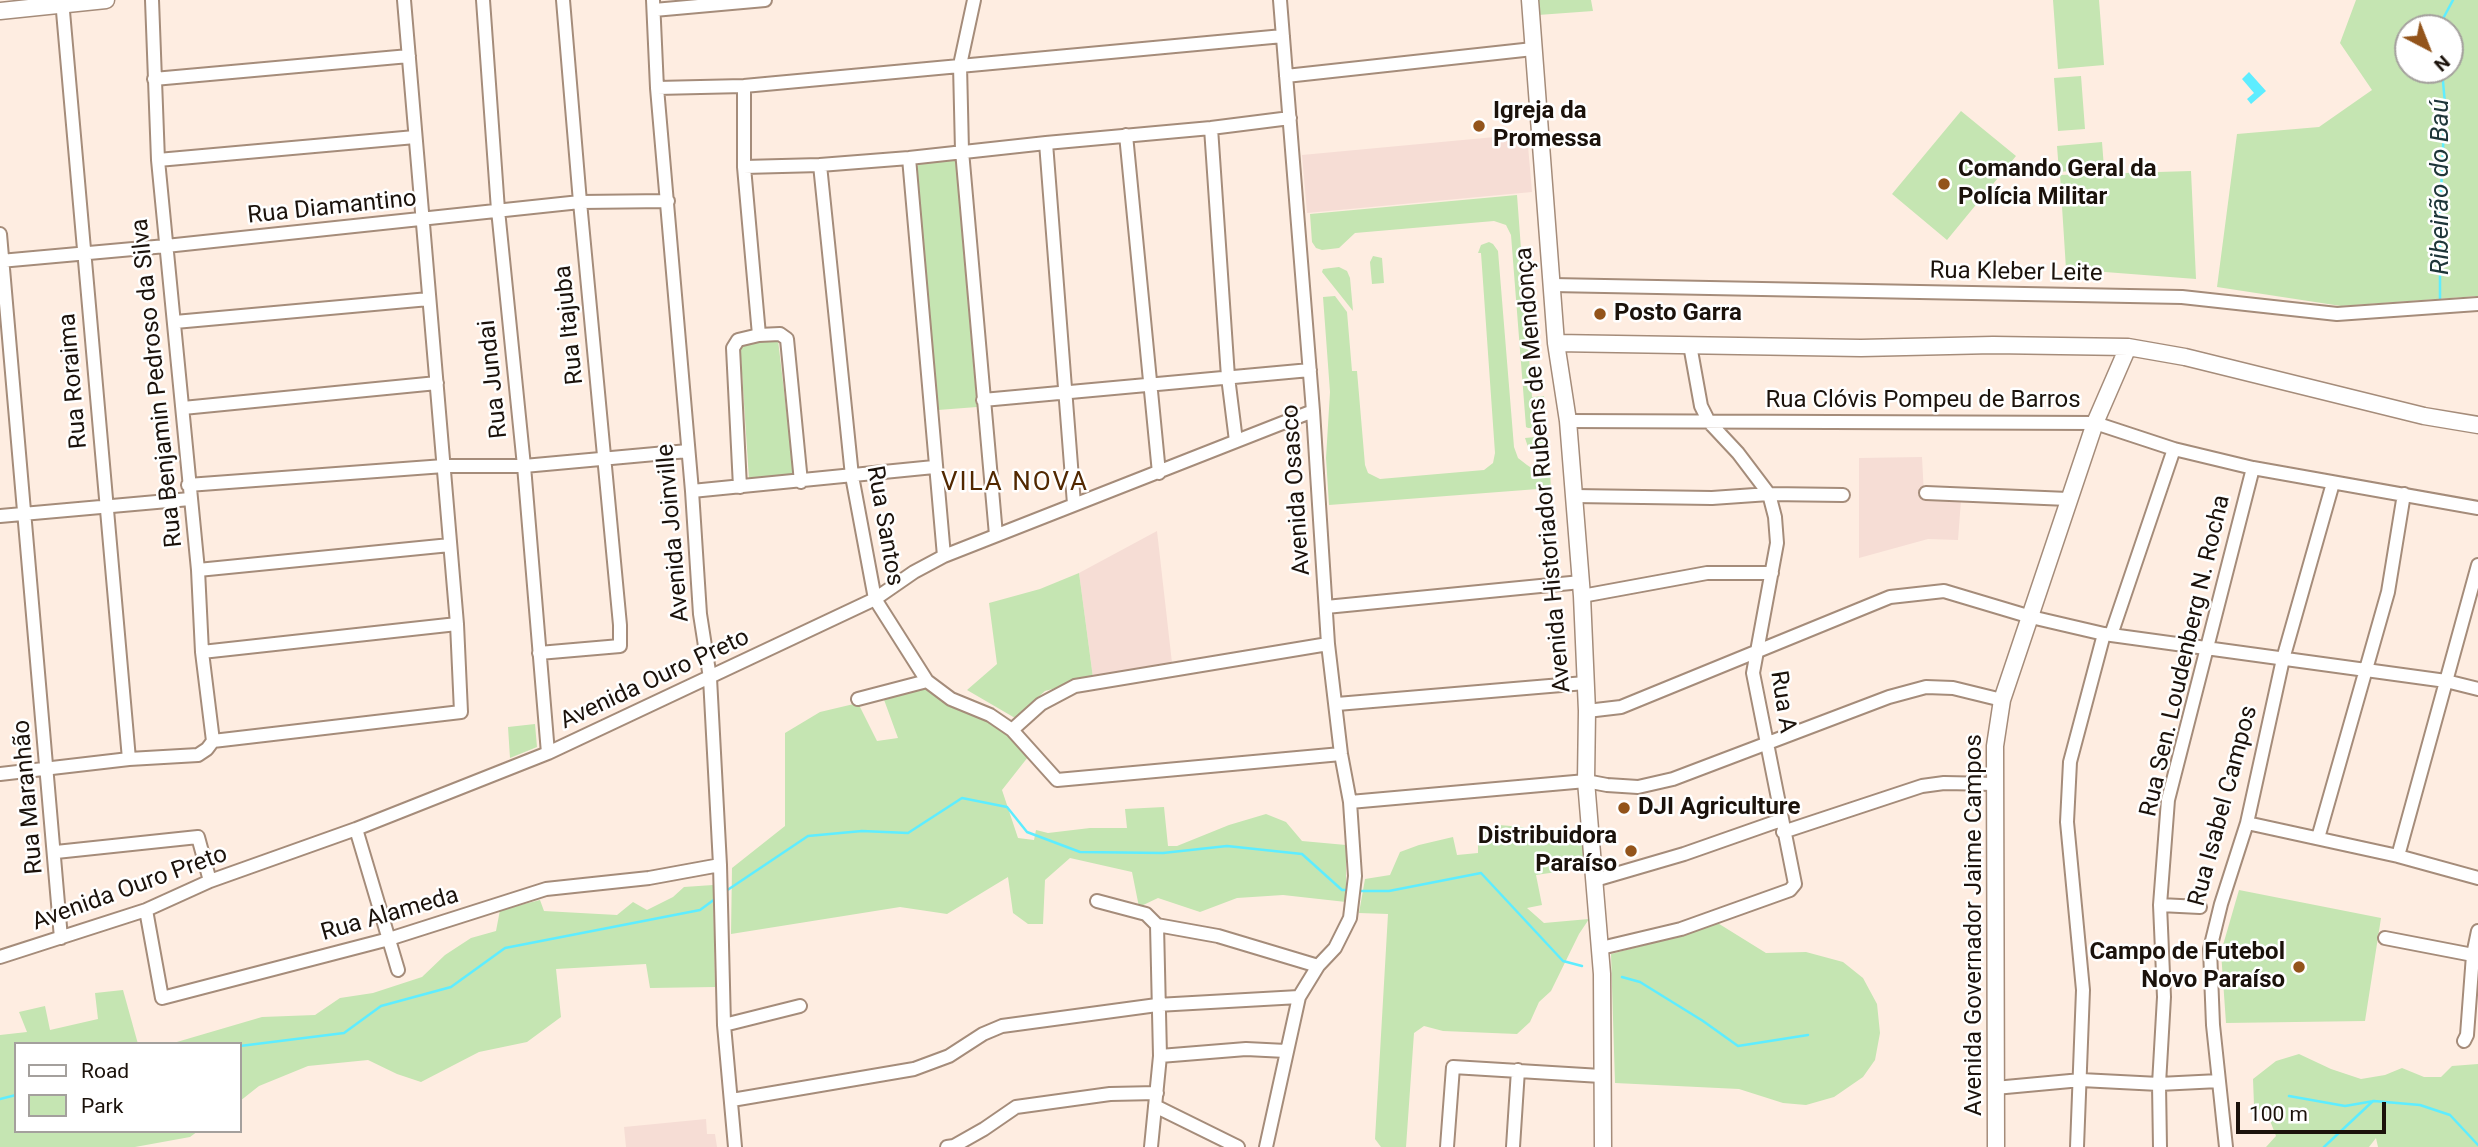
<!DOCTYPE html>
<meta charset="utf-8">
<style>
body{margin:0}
#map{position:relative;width:2478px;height:1147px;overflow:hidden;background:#feede1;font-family:Roboto,sans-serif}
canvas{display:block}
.legend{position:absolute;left:14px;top:1042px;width:228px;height:91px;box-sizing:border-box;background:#fff;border:2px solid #a4a09d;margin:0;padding:9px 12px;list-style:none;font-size:21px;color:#1b120b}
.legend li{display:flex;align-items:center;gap:14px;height:35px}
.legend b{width:35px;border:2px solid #a4a09d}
.north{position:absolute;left:2394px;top:14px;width:70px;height:70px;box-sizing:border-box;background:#fff;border:2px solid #a4a09d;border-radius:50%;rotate:138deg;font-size:19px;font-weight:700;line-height:28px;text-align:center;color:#1b120b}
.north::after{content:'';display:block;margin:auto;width:24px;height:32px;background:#93541b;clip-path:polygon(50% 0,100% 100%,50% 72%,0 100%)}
.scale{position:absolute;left:2236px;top:1102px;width:150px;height:32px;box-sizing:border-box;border:4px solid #1b120b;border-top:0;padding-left:9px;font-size:21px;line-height:24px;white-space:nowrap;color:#1b120b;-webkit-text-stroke:5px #fff;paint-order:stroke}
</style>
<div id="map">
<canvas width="2478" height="1147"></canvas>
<ul class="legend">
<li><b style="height:9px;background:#fff"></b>Road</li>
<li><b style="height:19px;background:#c5e5b2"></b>Park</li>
</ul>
<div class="north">N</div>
<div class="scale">100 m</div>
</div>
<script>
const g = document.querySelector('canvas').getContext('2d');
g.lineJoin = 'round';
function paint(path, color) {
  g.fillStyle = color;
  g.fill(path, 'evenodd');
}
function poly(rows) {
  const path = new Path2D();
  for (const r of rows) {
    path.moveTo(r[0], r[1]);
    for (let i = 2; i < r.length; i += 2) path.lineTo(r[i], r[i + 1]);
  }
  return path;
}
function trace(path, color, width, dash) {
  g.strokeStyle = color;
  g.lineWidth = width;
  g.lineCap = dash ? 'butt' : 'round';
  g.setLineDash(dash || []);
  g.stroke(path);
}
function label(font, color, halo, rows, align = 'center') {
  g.font = font + ' Roboto,sans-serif';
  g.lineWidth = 5;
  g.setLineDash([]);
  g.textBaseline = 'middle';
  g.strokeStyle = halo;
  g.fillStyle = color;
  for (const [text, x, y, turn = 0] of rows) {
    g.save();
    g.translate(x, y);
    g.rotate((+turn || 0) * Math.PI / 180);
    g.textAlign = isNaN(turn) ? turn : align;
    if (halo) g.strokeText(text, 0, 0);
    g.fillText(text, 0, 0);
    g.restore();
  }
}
const education = poly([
 [1527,134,1532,192,1307,213,1302,155],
 [1922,457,1924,495,1961,500,1958,540,1928,539,1859,558,1859,458],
 [1157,531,1172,663,1093,678,1079,573],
 [706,1119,707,1134,715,1134,717,1147,626,1147,624,1127]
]);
const green = poly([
 [1537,0,1591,0,1593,11,1538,15],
 [2053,0,2099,0,2104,65,2058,69],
 [2356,0,2478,0,2478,296,2341,306,2217,287,2237,134,2319,127,2372,90,2340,43],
 [2408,28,2450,28,2450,70,2408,70],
 [2081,76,2085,129,2058,131,2054,78],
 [1961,111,2016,156,1947,240,1892,194],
 [2102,142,2104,168,2059,172,2057,146],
 [948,160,955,161,956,166,977,407,938,410,917,166,922,162],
 [2191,171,2196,279,2066,269,2060,175],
 [1517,195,1532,397,1544,396,1545,405,1533,406,1535,428,1528,428,1526,427,1511,235,1506,225,1494,221,1355,233,1339,248,1322,250,1316,248,1312,242,1310,214],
 [1489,242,1493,244,1498,251,1514,447,1518,458,1527,465,1533,469,1550,471,1551,488,1329,505,1326,458,1330,392,1323,297,1335,296,1347,312,1352,371,1357,371,1365,465,1368,473,1380,479,1484,470,1493,463,1495,453,1481,253,1478,253,1481,245],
 [1373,256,1382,258,1384,283,1372,284,1370,262],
 [1339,267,1347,271,1350,278,1353,311,1322,272,1323,269],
 [778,340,794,475,749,479,740,343],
 [1536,437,1537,442,1548,441,1549,449,1539,452,1528,447,1525,438],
 [1079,573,1093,678,1045,691,1015,718,967,690,997,664,989,603,1040,589],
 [926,685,948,704,987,721,1008,734,1028,757,1002,790,1018,838,1034,840,1036,830,1048,833,1090,828,1127,828,1125,809,1164,807,1168,846,1177,846,1229,825,1266,814,1286,822,1302,841,1346,845,1346,902,1283,895,1237,898,1200,912,1158,898,1139,907,1132,872,1070,858,1045,880,1043,924,1028,924,1013,913,1008,877,947,914,900,907,731,934,732,868,785,826,785,733,820,712,858,703,877,741,898,738,883,697],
 [535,724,537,747,510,758,508,727],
 [1499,825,1522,827,1549,835,1582,829,1584,868,1536,875,1542,905,1527,908,1544,923,1589,919,1579,934,1551,991,1539,1002,1530,1022,1517,1034,1443,1031,1424,1026,1414,1033,1406,1147,1381,1147,1375,1139,1388,914,1359,913,1365,879,1390,875,1400,852,1419,845,1453,837,1457,855,1478,853,1478,841,1484,832],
 [713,885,715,987,650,988,646,964,556,969,561,1017,527,1042,479,1052,421,1082,397,1074,368,1060,308,1066,259,1086,240,1101,240,1044,170,1044,262,1017,315,1015,340,998,373,993,422,977,445,955,471,938,496,931,500,910,540,900,544,911,617,915,633,902,647,910,673,897,684,887],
 [2239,890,2381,918,2365,1021,2226,1023,2221,952],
 [1716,922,1766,953,1806,952,1843,962,1863,978,1877,1004,1880,1033,1875,1060,1863,1077,1834,1097,1806,1105,1783,1103,1739,1089,1615,1083,1611,954,1668,939],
 [123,990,138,1044,16,1044,16,1131,198,1131,190,1137,135,1147,0,1147,0,1035,27,1032,19,1012,45,1006,50,1030,98,1019,95,993],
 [2299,1054,2331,1069,2361,1079,2385,1075,2402,1068,2424,1077,2441,1077,2452,1066,2478,1064,2478,1147,2378,1147,2376,1138,2369,1147,2266,1147,2276,1136,2269,1118,2254,1105,2253,1079,2276,1061]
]);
const water = poly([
 [2249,72,2266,91,2251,104,2247,99,2254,93,2242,79]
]);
const stream = poly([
 [2438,28,2453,0],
 [2440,304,2440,215,2445,104,2442,70],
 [726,891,808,836,862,831,908,833,962,798,1007,807,1027,832,1080,852,1163,853,1227,846,1302,854,1342,890,1350,890],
 [1357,891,1389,891,1481,873,1563,961,1582,966],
 [1622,977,1640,982,1703,1021,1738,1046,1808,1035],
 [240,1046,344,1033,381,1006,451,987,505,948,700,910,715,899],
 [2289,1096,2345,1106,2374,1101,2420,1105,2450,1115,2478,1145],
 [0,1099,16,1095],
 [2324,1147,2373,1101]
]);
const street = poly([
 [62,0,129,759],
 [483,0,498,210,524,466,548,753],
 [653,0,657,88,692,491,700,614,710,678,720,865,724,1025,735,1147],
 [974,0,960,65,962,151,996,535],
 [654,10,765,0],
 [1286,76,1533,49],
 [154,79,409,56],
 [744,86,744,167,759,335],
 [657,88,744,86,1283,36],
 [1211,128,1228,377,1236,441],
 [1126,135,1159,473],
 [1046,143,1074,504],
 [909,158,944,556],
 [158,160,415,137],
 [820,165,852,476,875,599,927,681,951,699,990,715,1012,730,1057,780,1341,754],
 [744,167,820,165,909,158,1046,143,1211,128,1290,118],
 [0,234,61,938],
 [0,261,166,246,580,202,668,201],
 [1552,285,2182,297,2337,314,2478,304],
 [175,322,429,299],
 [983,400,1310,370],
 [183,408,437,383],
 [1568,421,2095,423,2174,449,2253,468,2478,508],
 [188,485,444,466,524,466,688,451],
 [740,487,733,348,738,340,759,335,780,334,787,339,801,482],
 [692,491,934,467],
 [1926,493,2068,499],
 [1574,496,1712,498,1769,494,1843,495],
 [0,516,190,499],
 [198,570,450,545],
 [1582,596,1707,573,1772,573],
 [1326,607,1581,582],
 [2111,635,2174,449],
 [202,652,457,624],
 [539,653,620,646,620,625,580,202,563,0],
 [858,699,927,681],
 [1337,704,1585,683],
 [1587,711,1621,707,1890,597,1944,591,2031,617,2104,634,2446,681,2478,689],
 [1012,730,1041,704,1075,686,1328,644],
 [213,741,461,712,457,624,404,0],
 [0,774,129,759,198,755,207,749,213,741,202,652,198,570,158,160,152,0],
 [1350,802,1586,781,1607,785,1638,787,1673,779,1889,697,1926,687,1953,688,2002,700],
 [2247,823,2398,856,2478,878],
 [356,829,398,970],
 [1783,832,1922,786,1944,783,1995,784],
 [2318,838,2388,592,2404,494],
 [56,852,198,837,210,881],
 [2398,856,2478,565],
 [1595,880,1684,854,1781,820],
 [1097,901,1146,914,1157,925,1218,936,1318,966],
 [2160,905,2200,907],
 [146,910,162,998,389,939,546,889,649,878,720,865],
 [2385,938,2473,955],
 [1601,948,1681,929,1790,890,1795,884,1753,673,1777,543,1775,517,1769,494,1738,453,1709,422,1701,406,1690,345],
 [0,957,146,910,210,881,356,829,548,753,875,599,914,572,944,556,1313,411],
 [724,1025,800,1006],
 [2464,1041,2467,1035,2473,955,2478,931],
 [1160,1056,1246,1049,1286,1051],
 [1995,1088,2081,1080,2159,1084,2219,1081],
 [732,1100,914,1069,949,1056,983,1034,1002,1026,1157,1005,1299,997],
 [1155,1106,1238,1147],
 [947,1147,954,1146,984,1129,1016,1107,1110,1094,1157,1093],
 [1151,1147,1160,1056,1157,925],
 [1266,1147,1299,997,1318,966,1335,948,1350,918,1355,876,1350,802,1341,754,1328,644,1313,411,1280,0],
 [1447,1147,1453,1067,1601,1076],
 [1513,1147,1518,1070],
 [2077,1147,2083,990,2067,822,2070,762,2104,634],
 [2160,1147,2159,1084,2164,997,2160,905,2168,800,2253,468],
 [2226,1147,2213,1025,2210,949,2221,904,2247,823,2283,659,2333,483]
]);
const secondary = poly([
 [1530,0,1556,343,1568,421,1582,596,1587,711,1586,781,1602,974,1603,1147],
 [0,11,106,0],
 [1556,343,1861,348,1993,345,2128,347,2185,357,2424,416,2478,425],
 [1996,1147,1995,746,2002,700,2095,423,2128,347]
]);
const markers = [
 [1479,126,7,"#93541b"],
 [1944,184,7,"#93541b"],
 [1600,314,7,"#93541b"],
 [1624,808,7,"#93541b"],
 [1631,851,7,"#93541b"],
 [2299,967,7,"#93541b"]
];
const poiNames = [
 ["Igreja da",1493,112],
 ["Promessa",1493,140],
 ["Comando Geral da",1958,170],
 ["Polícia Militar",1958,198],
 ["Posto Garra",1614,314],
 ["DJI Agriculture",1638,808],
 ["Distribuidora",1617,837,"right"],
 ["Paraíso",1617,865,"right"],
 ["Campo de Futebol",2285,953,"right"],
 ["Novo Paraíso",2285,981,"right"]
];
const streetNames = [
 ["Rua Diamantino",332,208,-6],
 ["Rua Kleber Leite",2016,273,1],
 ["Rua Itajuba",570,325,-96],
 ["Rua Jundai",494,379,-96],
 ["Rua Roraima",74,381,-95],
 ["Rua Benjamin Pedroso da Silva",158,383,-96],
 ["Rua Clóvis Pompeu de Barros",1923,401],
 ["Avenida Historiador Rubens de Mendonça",1544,470,-95],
 ["Avenida Osasco",1297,490,-94],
 ["Rua Santos",884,526,80],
 ["Avenida Joinville",674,533,-95],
 ["Rua Sen. Loudenberg N. Rocha",2186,656,-77],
 ["Avenida Ouro Preto",655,680,-25],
 ["Rua A",1782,702,81],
 ["Rua Maranhão",29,797,-95],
 ["Rua Isabel Campos",2224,806,-75],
 ["Avenida Ouro Preto",130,889,-20],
 ["Rua Alameda",390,915,-16],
 ["Avenida Governador Jaime Campos",1975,925,-90]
];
const waterNames = [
 ["Ribeirão do Baú",2441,187,-90]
];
const neighbourhoodNames = [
 ["VILA NOVA",1015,483]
];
paint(education, '#f6ddd5');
paint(green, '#c5e5b2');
paint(water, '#5eedff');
trace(stream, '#5eedff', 2.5);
trace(street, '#a58c7a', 16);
trace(secondary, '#a58c7a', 19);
trace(street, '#fff', 12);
trace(secondary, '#fff', 16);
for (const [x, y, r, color] of markers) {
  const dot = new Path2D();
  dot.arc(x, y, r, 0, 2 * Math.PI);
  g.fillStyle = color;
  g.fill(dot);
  trace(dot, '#fff', 2.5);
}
label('bold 24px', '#1b120b', '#fff', poiNames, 'left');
label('24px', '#1b120b', '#fff', streetNames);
label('italic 26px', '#1e3639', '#fff', waterNames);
g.letterSpacing = '2px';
label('26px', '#522800', '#fff', neighbourhoodNames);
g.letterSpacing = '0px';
</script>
